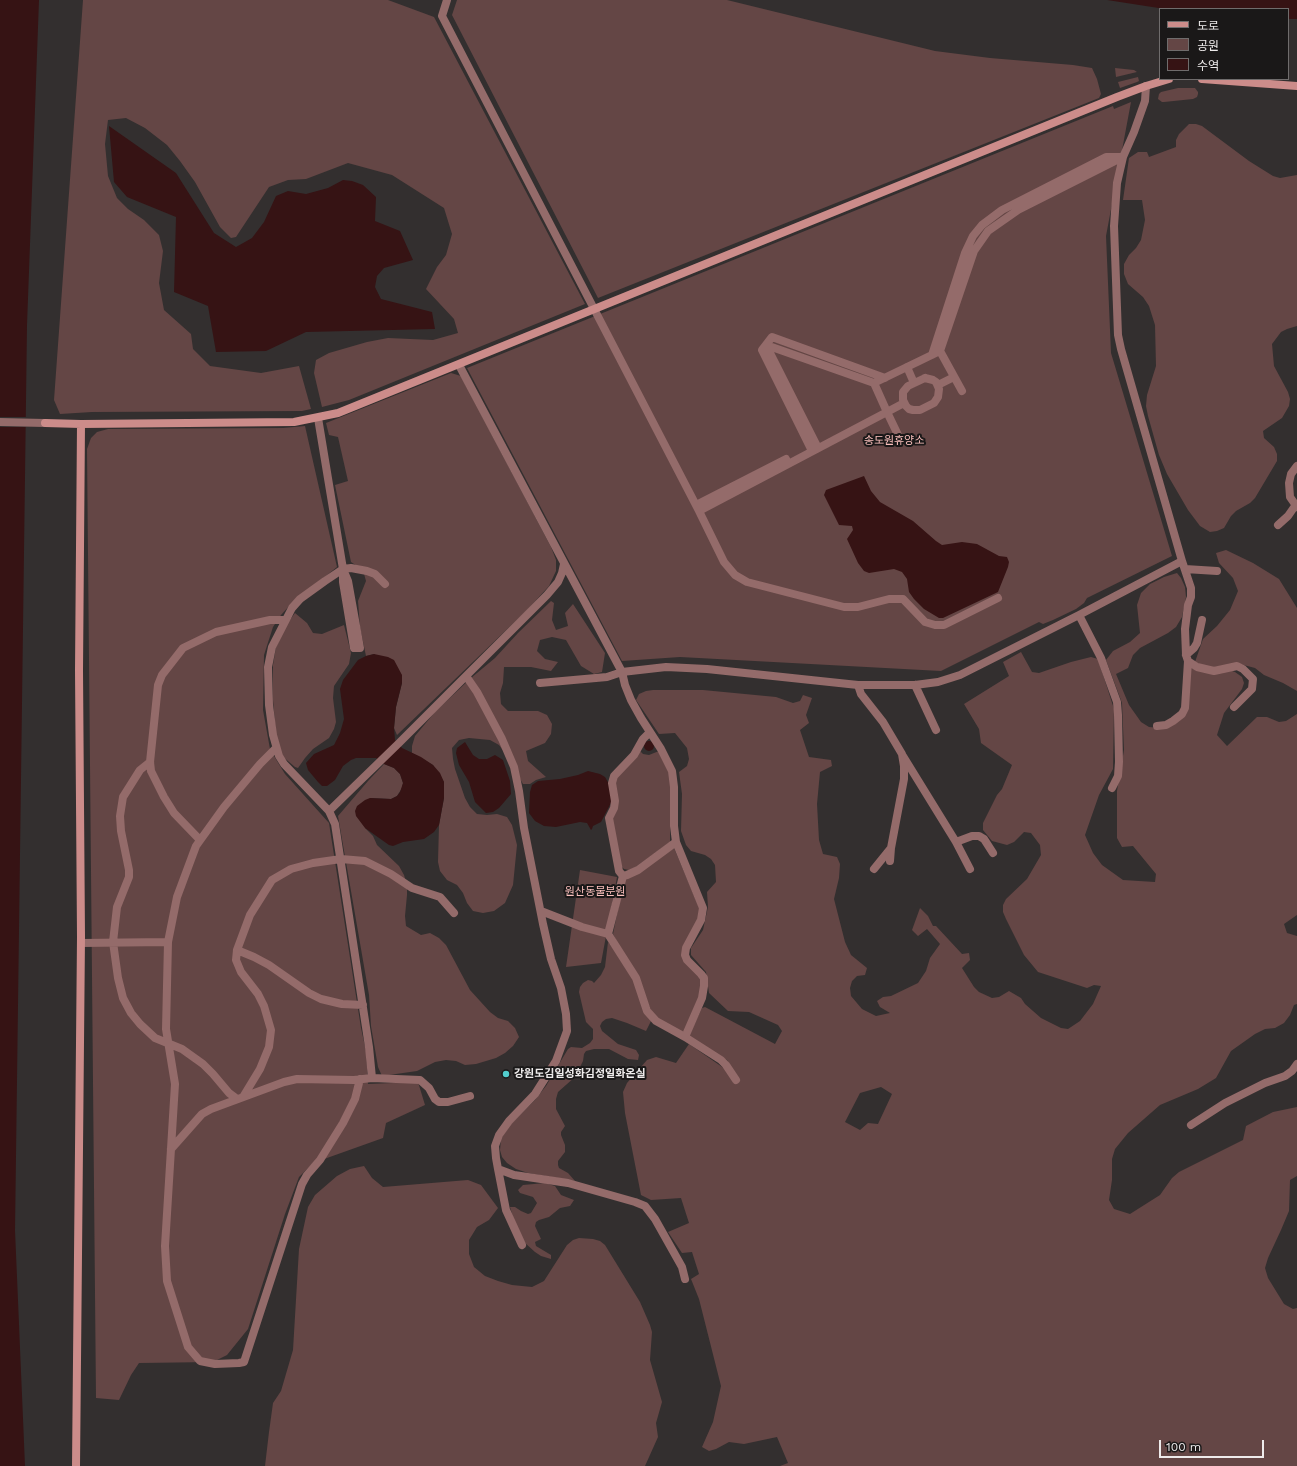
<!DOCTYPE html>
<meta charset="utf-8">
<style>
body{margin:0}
#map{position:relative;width:1297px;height:1466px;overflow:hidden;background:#332f2f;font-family:"Work Sans","Noto Sans KR",sans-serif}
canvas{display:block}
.legend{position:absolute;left:1159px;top:8px;width:130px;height:72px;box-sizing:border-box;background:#1a1818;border:1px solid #6f6c6c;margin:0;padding:5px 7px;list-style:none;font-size:12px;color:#eeebeb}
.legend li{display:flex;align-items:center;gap:8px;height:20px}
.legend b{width:20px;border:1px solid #6f6c6c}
.scale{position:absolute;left:1159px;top:1440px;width:105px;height:18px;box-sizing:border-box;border:2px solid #eeebeb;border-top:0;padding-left:5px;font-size:12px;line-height:14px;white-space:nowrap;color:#eeebeb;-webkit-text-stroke:3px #1a1818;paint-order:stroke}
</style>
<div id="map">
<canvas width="1297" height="1466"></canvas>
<ul class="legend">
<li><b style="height:5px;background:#cc8c8a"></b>도로</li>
<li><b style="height:11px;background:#644645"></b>공원</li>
<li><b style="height:11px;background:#361314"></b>수역</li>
</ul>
<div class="scale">100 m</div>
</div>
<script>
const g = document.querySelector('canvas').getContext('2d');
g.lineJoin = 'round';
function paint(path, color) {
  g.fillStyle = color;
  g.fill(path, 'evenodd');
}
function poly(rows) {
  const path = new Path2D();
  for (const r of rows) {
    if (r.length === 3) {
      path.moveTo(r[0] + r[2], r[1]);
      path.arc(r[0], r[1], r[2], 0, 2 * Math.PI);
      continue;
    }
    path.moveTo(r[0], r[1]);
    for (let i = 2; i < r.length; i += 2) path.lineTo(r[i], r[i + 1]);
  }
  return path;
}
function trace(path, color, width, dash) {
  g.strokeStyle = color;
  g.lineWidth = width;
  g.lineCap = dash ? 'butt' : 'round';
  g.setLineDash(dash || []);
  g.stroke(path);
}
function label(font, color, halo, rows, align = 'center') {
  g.font = font + ' "Work Sans","Noto Sans KR",sans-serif';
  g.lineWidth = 4;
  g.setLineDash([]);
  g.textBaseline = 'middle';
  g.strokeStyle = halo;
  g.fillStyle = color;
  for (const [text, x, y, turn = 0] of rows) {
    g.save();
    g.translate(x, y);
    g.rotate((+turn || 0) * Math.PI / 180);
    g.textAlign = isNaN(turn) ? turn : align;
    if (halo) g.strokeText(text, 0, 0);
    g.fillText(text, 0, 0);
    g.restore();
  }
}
const green = poly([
 [83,0,388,0,434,17,585,304,349,400,322,407,314,373,316,360,329,353,367,342,388,338,433,340,458,333,454,319,426,289,437,267,446,255,452,234,444,208,392,175,348,163,306,179,288,180,269,187,236,237,231,238,220,227,195,182,180,161,167,145,145,128,126,118,108,120,105,144,108,176,117,198,128,209,144,220,159,235,163,251,159,283,164,310,191,334,193,349,210,366,261,373,299,366,311,409,302,411,92,412,60,414,54,400],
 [457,0,727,0,935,51,990,58,1073,65,1092,68,1097,79,1101,94,1099,98,1094,100,598,298,452,15],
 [1115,68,1134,70,1137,72,1116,77],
 [1138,77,1139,81,1137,82,1120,88,1118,82],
 [1178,88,1195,88,1198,92,1198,94,1197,97,1193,99,1164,102,1162,102,1158,99,1159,94,1161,92],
 [1131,102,1106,236,1111,353,1172,556,1087,598,1084,603,1076,609,1053,620,1043,624,1039,622,941,671,680,657,622,661,467,368,1113,106,1114,109],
 [1189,124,1196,124,1202,126,1249,161,1273,176,1280,178,1297,175,1297,326,1287,329,1281,332,1272,344,1274,366,1288,392,1290,399,1289,406,1282,418,1263,431,1264,438,1274,447,1277,454,1277,461,1255,498,1250,503,1236,511,1231,516,1224,528,1217,531,1210,532,1200,526,1188,510,1167,474,1159,455,1148,416,1146,406,1147,395,1156,366,1155,325,1149,306,1143,297,1128,284,1124,274,1124,264,1129,255,1136,248,1141,240,1145,220,1142,200,1123,200,1129,158,1138,152,1147,152,1149,157,1176,147,1176,140,1179,134],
 [451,373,461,376,551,547,556,560,556,571,549,586,527,610,397,735,394,728,396,707,402,683,374,654,366,656,360,627,358,601,366,581,363,570,351,562,335,485,348,481,338,437,329,435,326,423],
 [305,426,337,567,291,604,281,615,273,627,264,655,263,710,270,749,277,761,285,774,329,823,361,1028,366,1051,368,1084,418,1082,425,1105,386,1123,383,1138,313,1163,299,1177,285,1214,248,1329,227,1355,213,1362,139,1363,131,1375,119,1400,96,1398,87,449,91,438,97,432,108,429,283,428],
 [1226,550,1253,563,1279,579,1297,608,1297,691,1283,683,1264,675,1255,668,1236,663,1213,668,1203,666,1195,662,1203,639,1217,626,1230,610,1238,591,1233,578,1219,563,1216,553],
 [1177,573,1181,578,1185,587,1186,597,1182,617,1176,627,1168,633,1140,648,1133,655,1128,668,1116,674,1129,705,1141,722,1149,727,1160,728,1178,721,1191,666,1232,671,1235,672,1242,677,1244,683,1242,689,1224,713,1217,735,1227,746,1257,717,1267,717,1279,722,1286,721,1297,714,1297,915,1284,924,1287,933,1297,936,1297,1004,1294,1005,1290,1015,1284,1023,1275,1028,1265,1029,1255,1034,1231,1051,1216,1078,1198,1089,1160,1105,1128,1133,1115,1149,1112,1159,1112,1180,1109,1200,1114,1209,1130,1214,1160,1195,1172,1178,1179,1172,1243,1140,1246,1126,1273,1112,1297,1107,1297,1176,1290,1180,1289,1211,1281,1230,1268,1258,1265,1268,1268,1278,1284,1304,1293,1309,1297,1308,1297,1466,780,1466,788,1463,777,1437,744,1444,729,1442,716,1449,709,1451,702,1447,713,1422,721,1386,699,1299,691,1279,699,1274,692,1252,682,1253,668,1232,689,1223,681,1198,651,1200,641,1195,625,1113,623,1092,627,1083,647,1060,656,1057,676,1063,689,1044,728,1071,734,1083,740,1082,727,1060,690,1038,689,1035,702,1008,705,1007,775,1044,782,1031,778,1025,749,1012,728,1011,709,993,706,972,691,955,691,948,703,930,708,907,707,892,716,882,715,865,711,859,705,855,691,851,686,845,681,831,682,794,679,772,687,766,689,759,687,748,675,733,659,734,636,700,639,694,646,691,653,690,703,690,776,697,793,703,800,701,803,695,812,698,806,715,809,723,800,730,809,757,831,760,832,766,820,772,817,804,819,840,823,854,837,857,840,864,839,878,834,899,845,942,851,955,867,968,865,975,857,976,852,981,850,988,851,996,862,1009,876,1016,890,1013,880,1007,877,1001,883,997,891,996,918,983,926,971,930,958,940,944,927,929,918,936,912,930,920,908,928,916,933,926,936,926,962,954,969,953,970,960,962,968,974,987,979,992,992,998,999,997,1009,991,1021,998,1025,1004,1041,1018,1061,1028,1068,1029,1080,1021,1093,1004,1101,986,1094,985,1087,988,1038,972,1024,955,1006,919,1003,912,1003,905,1006,899,1027,879,1041,855,1040,845,1031,833,1024,832,1014,842,1007,845,992,841,983,830,983,823,997,795,1002,789,1012,765,981,743,979,729,964,704,1009,676,1003,662,1021,652,1032,672,1039,673,1071,662,1091,657,1098,659,1114,709,1113,769,1099,795,1085,835,1093,853,1102,865,1123,880,1155,882,1156,874,1133,846,1122,847,1117,838,1117,791,1124,750,1122,703,1106,660,1113,651,1130,642,1140,633,1137,605,1141,593,1150,584,1164,577],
 [881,1087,892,1094,878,1124,868,1123,860,1130,845,1122,860,1093],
 [551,601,554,603,552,620,556,630,568,626,565,613,573,604,605,653,602,672,594,674,581,666,566,640,552,637,540,640,537,651,545,659,558,662,551,671,531,667,504,667,503,683,500,693,501,704,508,711,538,711,547,715,552,724,551,734,545,743,526,751,528,761,546,777,536,780,530,784,523,784,505,753,499,745,490,740,469,738,459,740,452,748,453,759,455,769,465,798,470,807,477,814,487,815,497,814,507,817,512,825,517,845,513,885,505,903,494,911,483,913,473,911,467,903,463,893,457,885,447,880,440,871,438,862,439,825,444,798,444,782,433,765,412,753,412,746,415,736,435,712,471,678,495,658,518,633],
 [295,613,307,623,313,633,322,634,344,625,351,653,349,664,334,686,333,698,336,722,334,729,329,738,313,749,305,758,298,768,295,767,282,756,276,734,273,700,273,665,276,647,286,625],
 [639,750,643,754,649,755,659,751,670,773,670,842,634,868,629,870,624,869,620,865,612,817,615,779],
 [384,764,394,768,400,774,403,783,402,788,397,796,391,799,370,798,365,828,373,836,377,845,399,866,404,875,407,885,407,895,405,916,406,926,421,935,430,933,439,938,446,945,470,990,490,1012,498,1018,508,1021,515,1028,519,1037,513,1046,505,1053,496,1058,476,1064,465,1065,456,1061,446,1060,435,1062,417,1071,382,1076,378,1067,371,1026,369,995,338,816,368,781],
 [674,848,701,912,683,949,700,977,702,983,698,1001,685,1030,683,1032,655,1018,613,934,624,880],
 [580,870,617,877,601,963,566,967],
 [608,942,617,953,633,979,651,1021,646,1031,627,1023,612,1018,606,1019,602,1022,600,1026,602,1031,618,1044,636,1050,639,1055,638,1060,628,1059,609,1049,594,1049,586,1051,584,1054,583,1061,575,1077,558,1092,556,1099,556,1109,565,1126,561,1132,561,1135,565,1145,565,1152,558,1161,558,1165,559,1168,568,1173,575,1181,528,1173,516,1169,507,1163,502,1157,500,1150,501,1139,511,1124,535,1100,546,1086,568,1049,571,1047,582,1048,590,1043,593,1039,593,1029,586,1022,579,992,580,987,583,983,588,980,592,981,594,983,601,975,605,967],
 [364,1166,372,1178,383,1187,468,1180,481,1185,498,1208,489,1220,477,1227,469,1240,469,1254,474,1267,485,1276,498,1281,512,1285,532,1287,544,1281,567,1245,573,1240,579,1238,593,1239,600,1241,605,1245,640,1302,650,1325,652,1332,650,1360,662,1402,656,1423,658,1437,645,1466,265,1466,269,1432,273,1403,281,1391,293,1350,299,1249,308,1207,315,1195,337,1176,350,1169],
 [545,1183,555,1186,561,1195,574,1200,570,1206,560,1208,549,1217,539,1220,536,1222,535,1226,541,1239,535,1242,536,1246,551,1255,551,1259,541,1256,535,1252,525,1243,516,1227,510,1207,515,1207,521,1211,528,1214,531,1213,537,1203,533,1197,520,1193,518,1190,523,1185]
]);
const water = poly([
 [0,0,39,0,27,325,15,1230,25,1466,0,1466],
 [1107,0,1297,0,1297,19,1288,19,1288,9,1165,9],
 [109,126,176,173,214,233,236,247,252,238,264,222,276,196,288,191,306,194,328,188,343,180,352,181,363,185,376,197,375,221,400,231,413,260,384,268,377,276,375,287,381,299,432,312,435,329,306,332,266,351,216,352,208,306,174,292,176,217,127,197,114,182],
 [864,476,871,491,880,502,913,521,936,541,942,545,962,542,977,544,999,556,1007,557,1009,562,1008,567,998,592,943,618,939,618,924,609,914,599,909,592,907,579,902,572,894,569,869,573,864,571,858,563,847,539,853,530,852,526,839,525,824,495,826,490],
 [374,654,388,657,394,660,402,675,402,683,396,707,394,728,395,740,402,748,421,757,433,765,440,773,444,782,444,798,439,825,434,832,424,839,403,842,393,846,389,845,365,828,356,816,355,811,357,806,365,800,370,798,391,799,397,796,400,792,403,783,400,774,394,768,384,764,376,758,356,758,351,760,343,766,335,780,327,786,322,786,318,782,308,770,306,763,314,754,334,745,340,733,344,719,340,689,343,680,358,660,366,656],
 [649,746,5],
 [465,742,473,755,479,759,487,759,495,755,503,760,510,781,511,794,499,808,493,812,486,813,475,802,469,782,459,765,456,753,457,748],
 [588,771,600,774,605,777,609,784,613,799,601,822,593,826,592,829,591,830,587,823,580,822,556,827,544,826,535,821,529,813,530,792,532,785,538,781,560,779,578,775]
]);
const pier = poly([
 [0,417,28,417,28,427,0,427]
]);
const minor = poly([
 [447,0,442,16,699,511,724,562,735,575,747,582,844,607,858,607,889,599,903,599,925,622,935,625,944,625,998,598],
 [940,351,974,251,988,231,1018,210,1123,157,1134,132,1145,101,1146,86],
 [459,365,622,672,625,685,631,700,641,718,661,749,672,771,674,787,674,826,676,842,703,908,701,920,686,948,685,955,687,960,701,974,704,978,704,986,702,998,685,1037,656,1021,647,1011,636,978,608,934,582,927,541,911],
 [907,367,914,383],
 [925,378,933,380,936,382,939,389,938,397,934,403,920,410,913,410,909,409,906,406,903,400,903,392,908,386,925,378],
 [938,385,954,377],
 [318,418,343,569,343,582,354,648,360,648,348,581,343,569],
 [899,437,887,412,904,403],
 [818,448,766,345,874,383],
 [812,451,762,350,772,337,885,378],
 [1297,466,1291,474,1289,483,1290,497,1297,507],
 [696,505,786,459],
 [699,511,887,412,874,383,940,351,962,391],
 [1278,525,1288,516,1295,506],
 [1182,561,1191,588,1191,597,1188,605,1185,629,1186,655,1188,661,1197,667,1214,671,1237,666,1243,669,1253,679,1252,689,1234,707],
 [1185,569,1217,571],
 [1079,615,1101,658,1117,702,1118,715,1119,762,1118,776,1112,788],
 [1186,655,1194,648,1197,643,1202,620],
 [466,676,477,692,502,739,514,767,519,791,524,828,543,924,551,959,561,988,566,1014,567,1031,556,1061,535,1094,509,1121,499,1135,495,1146,496,1158,498,1169,514,1175,568,1183,635,1202,645,1206,655,1219,682,1267,685,1279],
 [540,683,607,677,622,672,666,667,707,669,858,685,915,685,938,682,960,675,1079,615,1182,561,1121,349,1118,335,1114,226,1117,183,1123,157,1106,157,1002,210,982,225,973,236,965,253,932,355],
 [858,685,861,694,883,722,902,754,904,766,904,779,891,848,874,869],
 [915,685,936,730],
 [1157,726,1166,725,1173,721,1182,714,1185,708,1188,661],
 [276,748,260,764,224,807,196,846,177,897,168,942,166,1029,175,1084,165,1246,167,1281,188,1347,200,1361,215,1364,239,1363,244,1362,302,1184,307,1175,320,1160,343,1123,355,1099,360,1079],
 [903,756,956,842,970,869],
 [150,762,140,770,123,797,120,816,121,831,129,870,129,877,117,907,113,942,118,978,123,998,131,1013,140,1024,155,1038,182,1049,203,1064,213,1074,229,1093,237,1099],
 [329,811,399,743,547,595,558,582,562,573,564,564],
 [200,840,174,813,164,797,151,771,150,762,158,685,162,675,183,648,216,632,270,620,285,620],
 [956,842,972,836,979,836,984,839,993,853],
 [890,861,891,848],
 [623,876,619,871,609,818,614,808,615,801,612,783,614,776,634,755,643,739,650,732],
 [608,934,623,876,627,875,638,870,676,842],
 [81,943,168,942],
 [237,950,254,957,269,965,309,993,321,999,342,1004,363,1005],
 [685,1037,721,1060,726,1065,736,1080],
 [372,1078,369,1047,335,824,329,811,284,764,279,756,273,735,269,705,268,667,272,647,292,608,300,599,325,581,343,569,351,568,367,571,375,574,385,584],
 [243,1097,260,1069,269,1047,271,1030,264,1006,258,994,241,972,236,960,237,950,250,915,272,880,291,869,313,863,341,859,365,861,391,874,412,888,440,897,454,913],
 [1191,1125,1225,1103,1265,1083,1285,1076,1292,1071,1297,1064],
 [171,1149,202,1114,211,1109,284,1082,297,1079,354,1080,372,1078,420,1080,429,1088,435,1099,439,1102,448,1102,470,1096],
 [498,1169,506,1210,522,1245]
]);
const tertiary = poly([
 [0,422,45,423]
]);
const secondary = poly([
 [1202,79,1297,86],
 [45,423,81,424,294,422,338,413,1117,97,1146,86,1169,79],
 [76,1466,81,937,79,670,81,424]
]);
const markers = [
 [506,1074,4,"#52cdcd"]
];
const parkNames = [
 ["송도원휴양소",894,441],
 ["원산동물분원",595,892]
];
const poiNames = [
 ["강원도김일성화김정일화온실",514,1074]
];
paint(green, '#644645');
paint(water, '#361314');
paint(pier, '#332f2f');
trace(minor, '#946b6a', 8);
trace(tertiary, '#946b6a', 8);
trace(secondary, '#cc8c8a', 8);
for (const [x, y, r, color] of markers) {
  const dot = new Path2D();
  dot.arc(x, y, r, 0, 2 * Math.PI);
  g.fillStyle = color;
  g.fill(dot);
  trace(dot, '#1a1818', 1.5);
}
label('11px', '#fbc0bd', '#1a1818', parkNames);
label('bold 11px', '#eeebeb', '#1a1818', poiNames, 'left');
</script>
